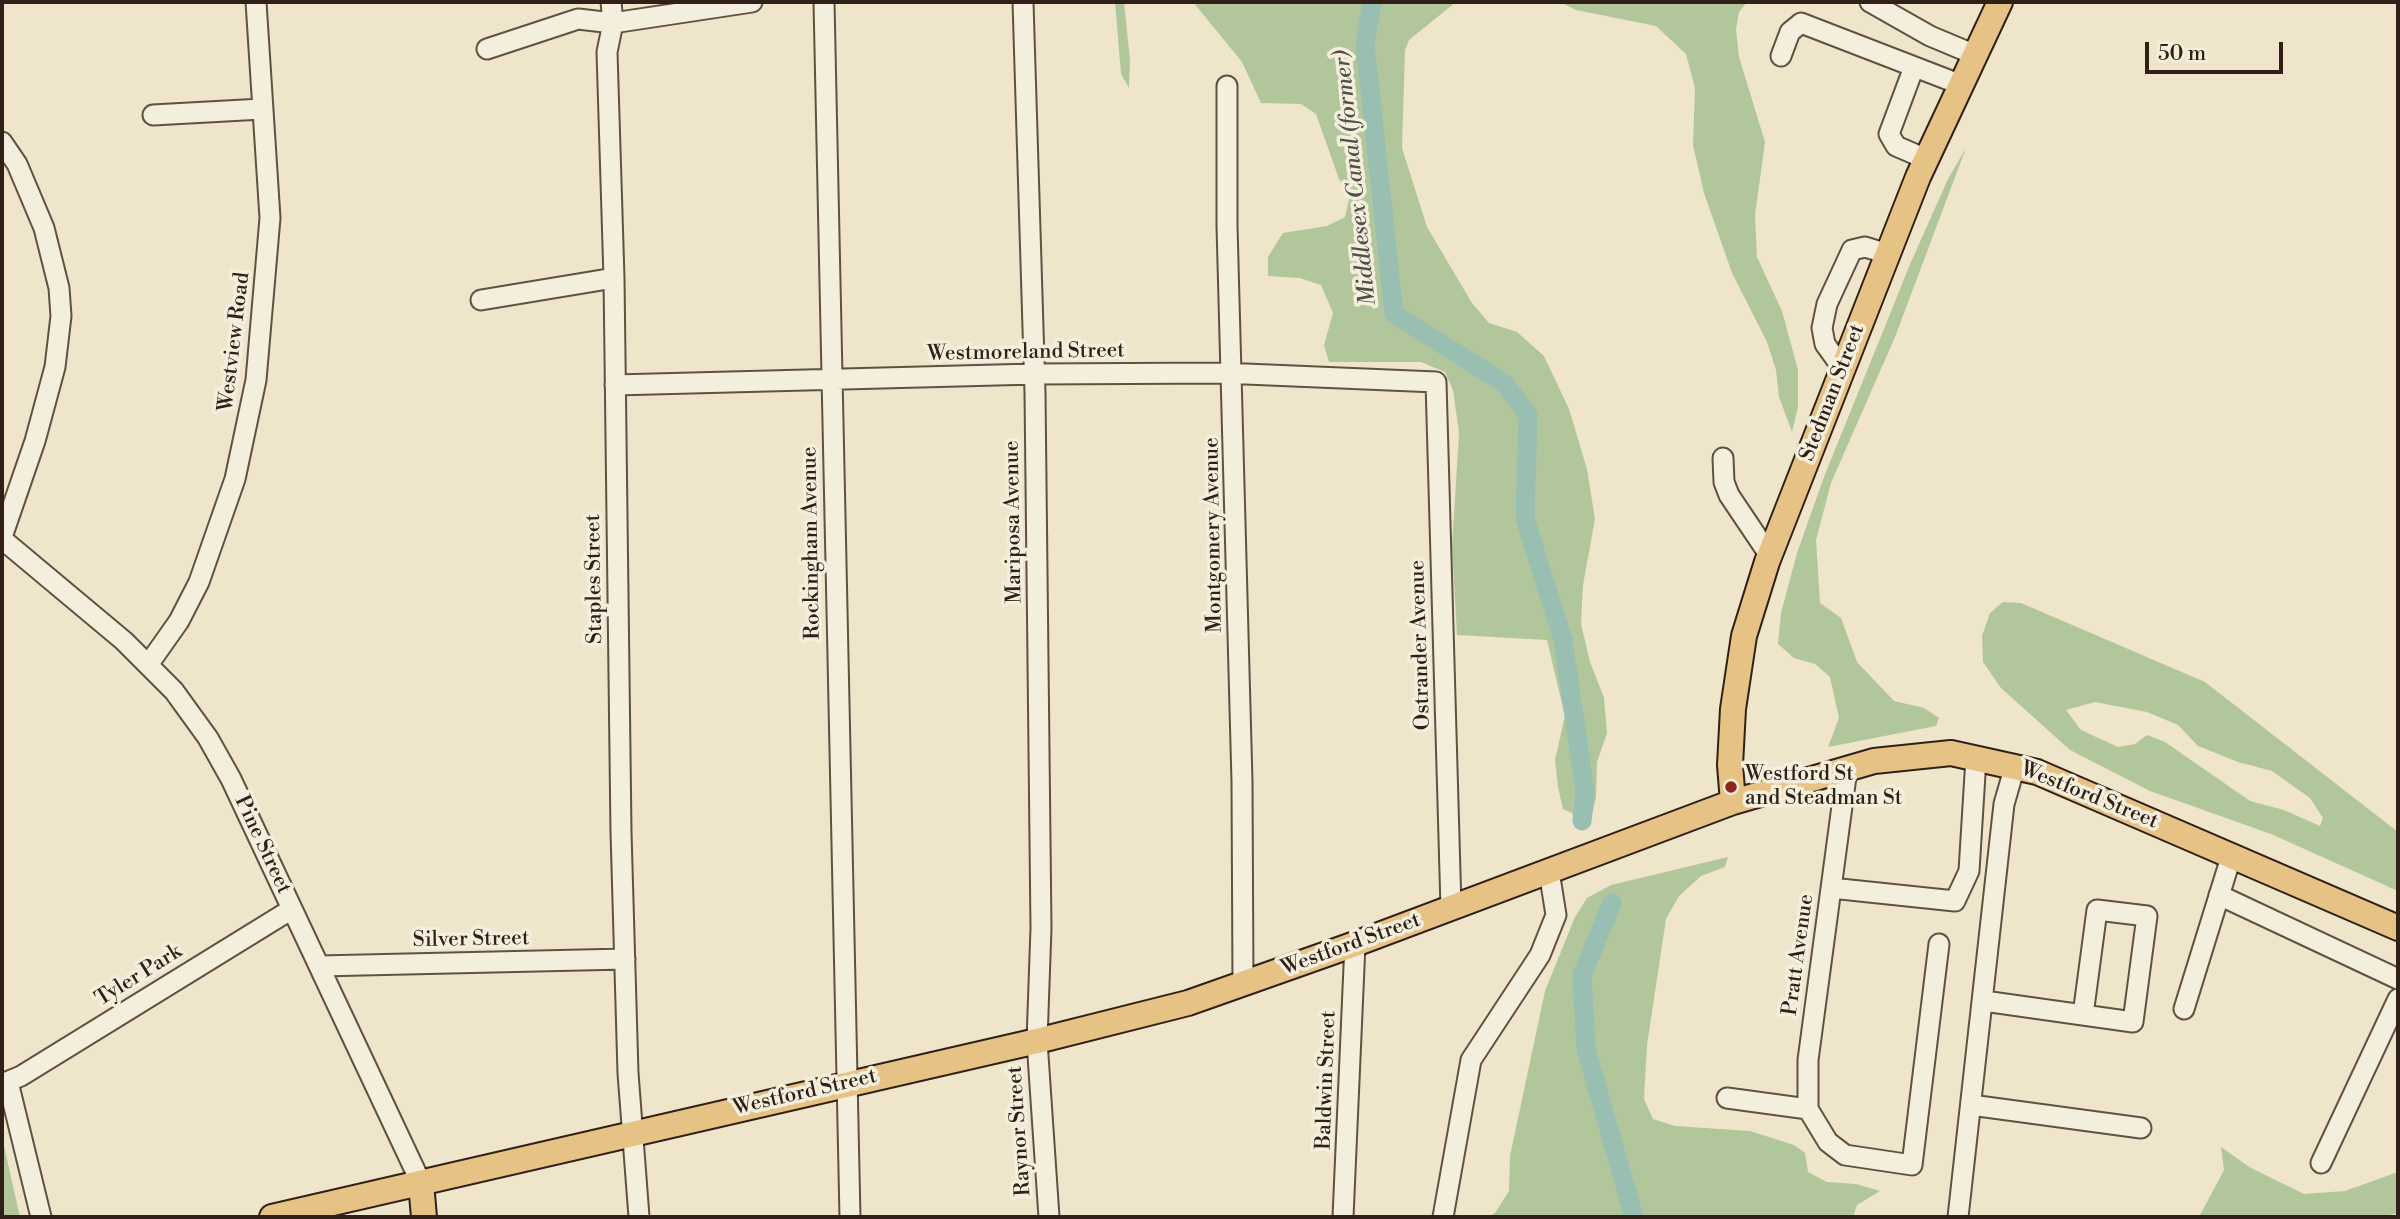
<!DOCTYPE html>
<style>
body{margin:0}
#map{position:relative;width:2400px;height:1219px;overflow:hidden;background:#eee5ca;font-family:"Libre Bodoni",serif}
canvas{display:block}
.frame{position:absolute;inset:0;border:4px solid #302018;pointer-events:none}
.scale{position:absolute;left:2145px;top:42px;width:138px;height:32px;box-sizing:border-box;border:4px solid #302018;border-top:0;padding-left:9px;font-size:21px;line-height:24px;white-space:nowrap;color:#302018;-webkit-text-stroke:5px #f4eedd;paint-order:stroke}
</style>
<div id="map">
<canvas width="2400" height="1219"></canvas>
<div class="frame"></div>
<div class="scale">50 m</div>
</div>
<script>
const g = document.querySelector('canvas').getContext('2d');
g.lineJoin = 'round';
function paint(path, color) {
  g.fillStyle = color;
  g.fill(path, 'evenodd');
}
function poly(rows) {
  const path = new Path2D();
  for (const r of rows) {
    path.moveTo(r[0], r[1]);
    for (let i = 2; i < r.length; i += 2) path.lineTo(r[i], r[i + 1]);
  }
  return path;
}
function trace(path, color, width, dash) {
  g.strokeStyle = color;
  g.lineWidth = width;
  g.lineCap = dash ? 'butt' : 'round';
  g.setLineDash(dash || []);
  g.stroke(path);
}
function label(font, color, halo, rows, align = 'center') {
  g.font = font + ' "Libre Bodoni",serif';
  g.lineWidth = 7;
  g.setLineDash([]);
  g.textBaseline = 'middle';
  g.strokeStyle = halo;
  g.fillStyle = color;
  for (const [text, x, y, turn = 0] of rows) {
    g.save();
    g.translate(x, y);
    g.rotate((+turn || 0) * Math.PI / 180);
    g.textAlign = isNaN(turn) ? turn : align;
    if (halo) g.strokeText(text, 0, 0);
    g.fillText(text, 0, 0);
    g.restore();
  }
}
const green = poly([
 [1115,2,1124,2,1130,60,1129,88,1121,74],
 [1193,2,1456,2,1409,40,1405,50,1402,148,1427,227,1472,303,1489,323,1517,332,1544,356,1569,409,1587,469,1595,519,1583,585,1581,624,1590,662,1604,698,1607,733,1597,762,1596,797,1590,824,1575,822,1572,813,1563,809,1558,787,1555,760,1565,716,1547,640,1457,635,1452,547,1459,433,1453,390,1445,372,1421,362,1329,362,1324,345,1333,313,1321,285,1300,278,1268,276,1268,257,1283,233,1327,226,1345,217,1350,195,1339,179,1316,114,1301,104,1261,103,1242,62],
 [1560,2,1747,2,1739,12,1736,29,1739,57,1765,142,1755,215,1757,257,1782,311,1798,370,1798,407,1792,432,1779,397,1776,370,1767,342,1732,273,1704,193,1693,145,1695,88,1686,54,1656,26,1576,10],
 [1966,148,1895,337,1831,483,1816,540,1820,603,1841,618,1857,662,1894,701,1924,708,1939,718,1936,726,1828,747,1839,718,1830,677,1815,664,1794,658,1778,644,1781,613,1797,553,1824,477,1911,262,1948,179],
 [2003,602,2021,603,2205,682,2398,832,2398,891,2271,834,2150,791,2070,750,2001,688,1983,662,1982,636,1990,613],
 [2095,702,2147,712,2178,725,2198,746,2238,762,2272,771,2310,798,2323,818,2320,826,2284,810,2250,801,2165,742,2147,735,2135,744,2118,747,2081,730,2066,710],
 [1728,857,1725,867,1701,876,1679,896,1666,919,1647,1045,1644,1099,1653,1119,1675,1126,1750,1131,1794,1145,1805,1153,1808,1172,1827,1182,1856,1184,1880,1191,1857,1205,1853,1217,1488,1217,1495,1213,1509,1191,1510,1156,1545,991,1575,917,1587,898,1611,885],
 [2,1137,20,1217,2,1217],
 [2221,1147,2251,1168,2304,1194,2345,1191,2398,1172,2398,1213,2381,1217,2199,1217,2224,1170]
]);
const canal = poly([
 [1372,2,1365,44,1394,314,1504,383,1528,415,1525,519,1563,640,1585,792,1582,821],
 [1612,903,1582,975,1586,1049,1634,1217]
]);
const minor = poly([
 [611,2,613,23,607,52,614,278,621,832,628,1073,639,1217],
 [824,2,850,1217],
 [1023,2,1035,393,1041,928,1037,1041,1049,1217],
 [1870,2,1930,36,1973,54],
 [487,49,578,19,613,23,752,2],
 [1781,56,1790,32,1801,23,1959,84],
 [1914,67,1889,134,1896,146,1926,159],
 [1227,86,1227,226,1242,782,1243,983],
 [153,115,262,109],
 [2,142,17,164,44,228,59,288,61,316,55,367,35,441,2,537],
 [481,300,614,278],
 [1843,369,1825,344,1822,328,1827,304,1852,250,1865,247,1888,254],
 [615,385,1035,374,1222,373,1436,382,1451,908],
 [1723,458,1724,482,1729,495,1770,556],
 [2,539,124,641,174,691,208,738,231,779,421,1183],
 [148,665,179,621,199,582,235,479,256,380,270,218,256,2],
 [1847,769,1808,1060,1808,1109,1828,1142,1845,1155,1912,1165,1939,944],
 [1831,888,1955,901,1969,871,1976,758],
 [2219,895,2398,979],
 [319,966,625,959],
 [1984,1001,2083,1015,2133,1022,2147,916,2097,910,2083,1015],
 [2184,1009,2232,854],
 [8,1082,41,1217],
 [2,1084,21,1076,292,909],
 [1727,1098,1808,1109],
 [1971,1105,2141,1128],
 [2321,1163,2398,999],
 [1343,1217,1355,944],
 [1443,1217,1471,1060,1540,955,1556,915,1549,871],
 [1958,1217,2004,804,2015,766]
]);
const major = poly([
 [1733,802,1730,765,1733,709,1744,636,1767,562,1918,177,2000,2],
 [421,1183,424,1217],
 [272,1217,1037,1041,1188,1003,1355,944,1733,802,1874,761,1951,753,2037,772,2398,928]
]);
const markers = [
 [1731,787,7,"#8f2418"]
];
const streetNames = [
 ["Westview Road",235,342,-83],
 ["Westmoreland Street",1026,353,-1],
 ["Stedman Street",1833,393,-69],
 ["Mariposa Avenue",1014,522,-91],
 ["Montgomery Avenue",1214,535,-91],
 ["Rockingham Avenue",812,543,-91],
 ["Staples Street",595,579,-91],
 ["Ostrander Avenue",1421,645,-92],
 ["Westford Street",2089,796,22],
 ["Pine Street",262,845,65],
 ["Silver Street",471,940,-1],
 ["Westford Street",1351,945,-20],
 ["Pratt Avenue",1799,955,-82],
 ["Tyler Park",139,976,-32],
 ["Baldwin Street",1327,1080,-88],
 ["Westford Street",805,1093,-13],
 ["Raynor Street",1020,1131,-94]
];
const poiNames = [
 ["Westford St",1745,775],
 ["and Steadman St",1745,799]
];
const waterNames = [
 ["Middlesex Canal (former)",1356,178,-96]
];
paint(green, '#b2c69c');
trace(canal, '#99bfb3', 19);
trace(minor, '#605144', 23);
trace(major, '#302018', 28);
trace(minor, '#f4eedd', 19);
trace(major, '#e7c285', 24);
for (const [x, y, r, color] of markers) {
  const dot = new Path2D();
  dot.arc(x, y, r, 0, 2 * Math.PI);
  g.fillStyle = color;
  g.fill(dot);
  trace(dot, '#f4eedd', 2.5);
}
label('21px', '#302018', '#f4eedd', streetNames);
label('21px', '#302018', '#f4eedd', poiNames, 'left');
label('italic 23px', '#505046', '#f4eedd', waterNames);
</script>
